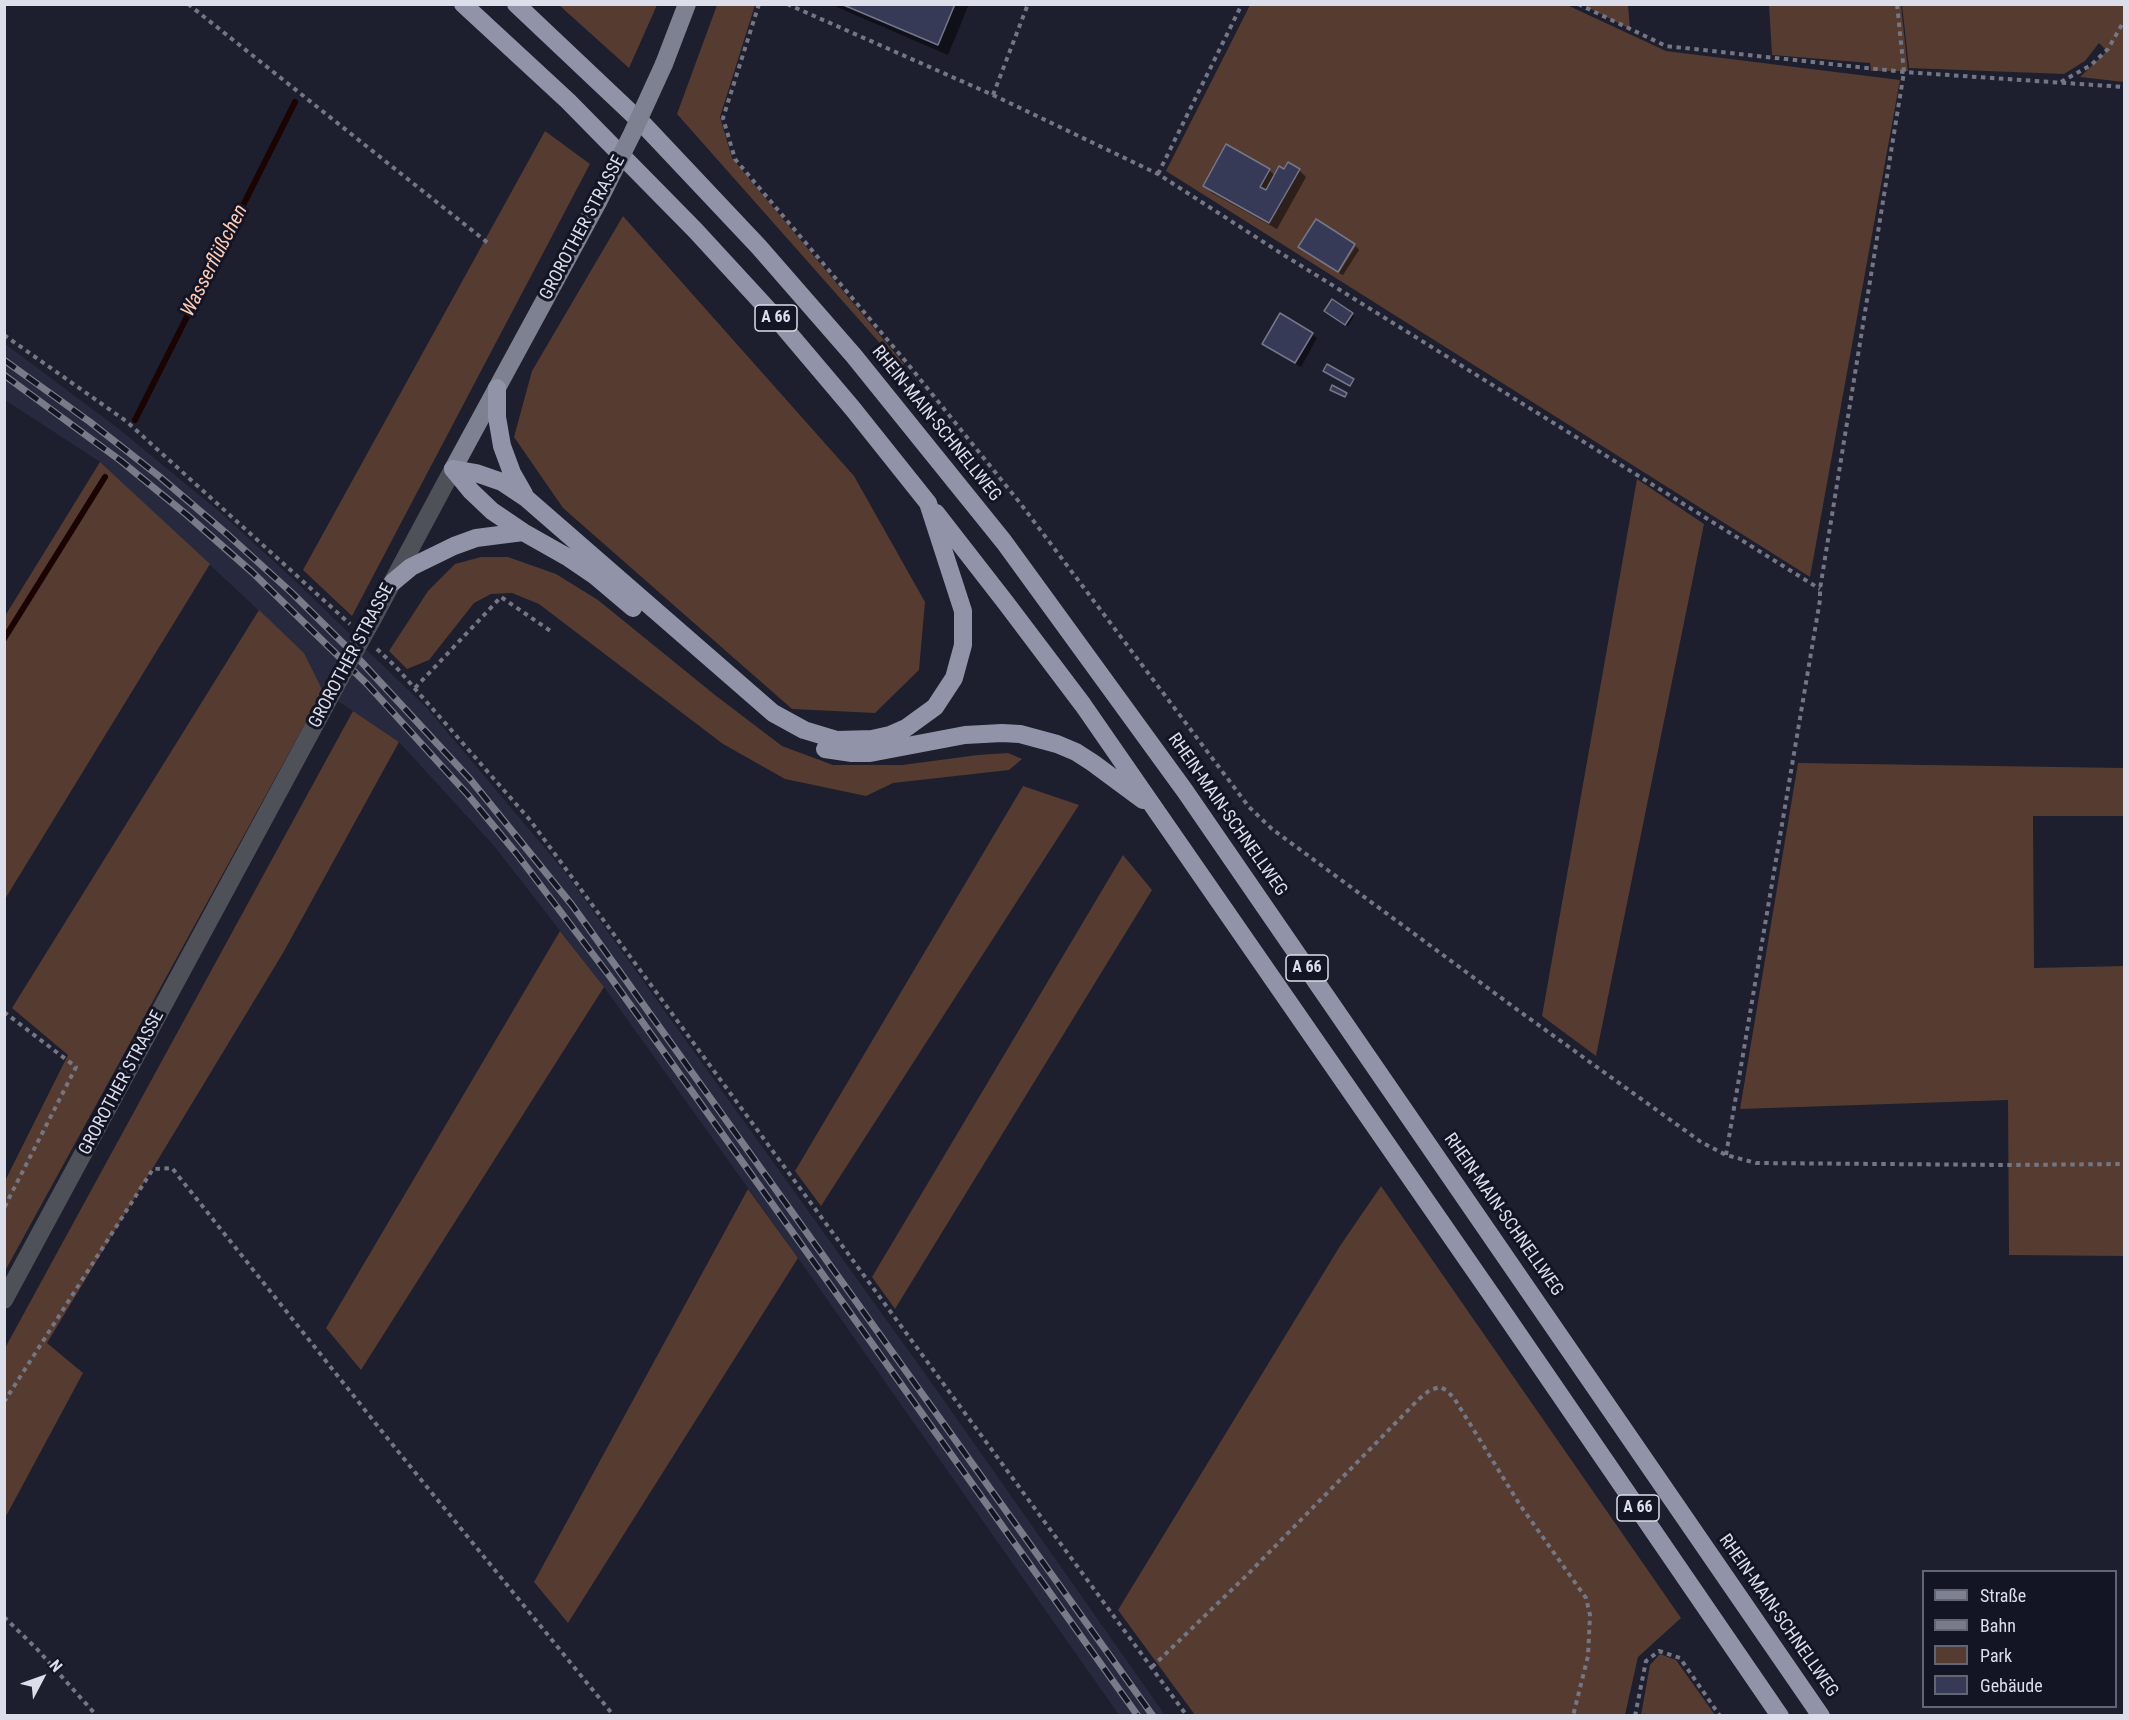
<!DOCTYPE html>
<meta charset="utf-8">
<style>
body{margin:0}
#map{position:relative;width:2129px;height:1720px;overflow:hidden;background:#1d1e2e;font-family:"Roboto Condensed",sans-serif}
canvas{display:block}
.frame{position:absolute;inset:0;border:6px solid #dcdee9;pointer-events:none}
.legend{position:absolute;left:1922px;top:1570px;width:195px;height:138px;box-sizing:border-box;background:#141524;border:2px solid #646573;margin:0;padding:8px 10px;list-style:none;font-size:18px;color:#dcdee9}
.legend li{display:flex;align-items:center;gap:12px;height:30px}
.legend b{width:30px;border:2px solid #646573}
.north{position:absolute;left:12px;top:1648px;width:60px;height:60px;-webkit-text-stroke:4px #141524;paint-order:stroke;rotate:49deg;font-size:16px;font-weight:700;line-height:24px;text-align:center;color:#dcdee9}
.north::after{content:'';display:block;margin:auto;width:21px;height:27px;background:#dcdee9;clip-path:polygon(50% 0,100% 100%,50% 72%,0 100%)}
</style>
<div id="map">
<canvas width="2129" height="1720"></canvas>
<div class="frame"></div>
<ul class="legend">
<li><b style="height:8px;background:#7e8191"></b>Straße</li>
<li><b style="height:8px;background:#7a7b89"></b>Bahn</li>
<li><b style="height:16px;background:#553b30"></b>Park</li>
<li><b style="height:16px;background:#373a57"></b>Gebäude</li>
</ul>
<div class="north">N</div>
</div>
<script>
const g = document.querySelector('canvas').getContext('2d');
g.lineJoin = 'round';
function paint(path, color) {
  g.fillStyle = color;
  g.fill(path, 'evenodd');
}
function poly(rows) {
  const path = new Path2D();
  for (const r of rows) {
    path.moveTo(r[0], r[1]);
    for (let i = 2; i < r.length; i += 2) path.lineTo(r[i], r[i + 1]);
  }
  return path;
}
function trace(path, color, width, dash) {
  g.strokeStyle = color;
  g.lineWidth = width;
  g.lineCap = dash ? 'butt' : 'round';
  g.setLineDash(dash || []);
  g.stroke(path);
}
function label(font, color, halo, rows, align = 'center') {
  g.font = font + ' "Roboto Condensed",sans-serif';
  g.lineWidth = 6;
  g.setLineDash([]);
  g.textBaseline = 'middle';
  g.strokeStyle = halo;
  g.fillStyle = color;
  for (const [text, x, y, turn = 0] of rows) {
    g.save();
    g.translate(x, y);
    g.rotate((+turn || 0) * Math.PI / 180);
    g.textAlign = isNaN(turn) ? turn : align;
    if (halo) g.strokeText(text, 0, 0);
    g.fillText(text, 0, 0);
    g.restore();
  }
}
const built = poly([
 [4,343,119,429,221,513,294,580,427,708,565,872,931,1382,1165,1715,1119,1715,798,1258,604,987,494,846,399,742,323,691,304,653,100,462,5,400]
]);
const green = poly([
 [559,5,657,5,629,68],
 [717,5,755,5,720,117,732,158,904,364,901,367,677,114],
 [1250,5,1567,5,1666,51,1900,80,1810,577,1166,171],
 [1583,5,1628,5,1630,29],
 [1769,5,1901,5,1908,71,1871,71,1870,63,1772,55],
 [1902,5,2124,5,2124,82,2080,77,2107,51,2099,43,2085,61,2064,74,1909,68],
 [545,131,590,164,352,616,303,570],
 [623,216,854,476,925,602,919,670,875,713,792,709,563,508,514,437,532,371],
 [100,462,210,564,5,899,5,616],
 [1637,479,1704,524,1596,1056,1542,1016],
 [481,557,508,557,556,574,598,600,715,695,782,746,833,765,902,765,978,755,1008,753,1022,759,1009,770,893,783,866,796,785,779,723,744,539,604,512,593,491,594,474,603,429,660,407,669,389,651,428,591,455,564],
 [259,610,304,653,323,691,5,1271,5,1181,68,1055,12,1008],
 [353,711,399,742,283,953,47,1343,83,1373,5,1518,5,1348],
 [1798,763,2124,768,2124,816,2033,816,2034,968,2124,966,2124,1256,2009,1255,2008,1100,1740,1109],
 [1023,786,1079,805,821,1206,795,1171],
 [1123,855,1152,890,895,1309,872,1277],
 [560,931,604,987,361,1370,326,1328],
 [1381,1186,1681,1618,1638,1657,1625,1715,1195,1715,1118,1610,1340,1246],
 [748,1189,798,1258,568,1623,534,1582],
 [1660,1654,1676,1660,1715,1715,1641,1715,1650,1665]
]);
const shadow = poly([
 [830,4,969,4,948,55],
 [1269,170,1275,176,1284,171,1299,170,1306,177,1277,229,1212,193,1205,186],
 [1356,246,1359,250,1343,275,1339,273],
 [1332,302,1354,316,1348,326,1328,313],
 [1312,334,1317,338,1301,367,1263,343]
]);
const stream = poly([
 [135,420,295,102],
 [4,639,105,477]
]);
const building = poly([
 [841,4,955,4,938,45,841,4],
 [1226,144,1270,169,1260,187,1266,190,1279,166,1284,169,1288,162,1300,169,1269,223,1203,186,1226,144],
 [1316,219,1355,244,1338,272,1298,247,1316,219],
 [1332,299,1353,313,1345,325,1324,311,1332,299],
 [1280,313,1313,333,1295,363,1262,344,1280,313],
 [1327,364,1354,379,1350,386,1323,371,1327,364],
 [1332,385,1347,393,1345,397,1330,390,1332,385]
]);
const path = poly([
 [188,4,488,243],
 [759,4,723,118,735,159,907,363,1020,503,1249,807,1272,829,1519,1011,1701,1142,1726,1155,1756,1163,2005,1165,2124,1164],
 [787,4,993,95,1158,174,1279,252,1820,589],
 [1578,4,1666,46,1904,72,2124,87],
 [2061,82,2091,65,2108,49,2124,21],
 [993,95,1028,4],
 [1158,174,1242,4],
 [4,335,126,421,350,624],
 [377,649,396,667,530,820,1187,1716],
 [415,688,501,597,552,632],
 [4,1012,76,1067,4,1208],
 [1726,1155,1820,600,1820,589,1904,72,1897,4],
 [4,1402,153,1169,172,1168,396,1449,614,1716],
 [4,1617,37,1649,97,1716],
 [1152,1667,1247,1575,1419,1399,1430,1390,1440,1387,1446,1390,1454,1398,1520,1505,1586,1598,1590,1615,1588,1656,1573,1716],
 [1635,1716,1646,1661,1659,1651,1680,1658,1720,1716]
]);
const minor = poly([
 [371,622,453,469],
 [4,1300,340,678]
]);
const major = poly([
 [664,64,687,4],
 [453,469,598,202]
]);
const highway = poly([
 [516,4,644,125,759,247,854,356,1004,542,1185,791,1821,1716],
 [497,388,497,417,502,446,512,473,524,494],
 [453,469,476,473,502,482,526,498,773,713,804,730,837,740,872,739,890,735,906,728,935,707,954,678,963,645,963,611,928,503,853,409,776,318,695,230,568,101,463,4],
 [453,469,471,491,492,511,523,532,569,558,594,575,633,608],
 [936,513,1006,603,1083,705,1495,1300,1780,1716],
 [393,582,411,567,454,546,476,538,523,532],
 [825,749,852,753,870,753,965,735,1002,733,1020,734,1057,744,1076,752,1093,763,1143,800]
]);
const rail = poly([
 [4,360,90,422,160,477,227,534,292,593,355,655,470,779,572,905,1153,1716],
 [4,375,121,461,187,515,252,572,367,684,468,795,516,853,611,978,1138,1716]
]);
const minorBridge = poly([
 [340,678,371,622]
]);
const majorBridge = poly([
 [598,202,632,134,664,64]
]);
const shields = [
 [776,318,42],
 [1307,968,42],
 [1638,1508,42]
];
const shieldNames = [
 ["A 66",776,318],
 ["A 66",1307,968],
 ["A 66",1638,1508]
];
const streetNames = [
 ["GROROTHER STRASSE",583,228,-62],
 ["RHEIN-MAIN-SCHNELLWEG",936,424,51],
 ["GROROTHER STRASSE",352,656,-62],
 ["RHEIN-MAIN-SCHNELLWEG",1227,815,55],
 ["GROROTHER STRASSE",122,1083,-62],
 ["RHEIN-MAIN-SCHNELLWEG",1503,1215,55],
 ["RHEIN-MAIN-SCHNELLWEG",1778,1616,55]
];
const waterNames = [
 ["Wasserflüßchen",215,261,-63]
];
paint(built, '#27293e');
paint(green, '#553b30');
paint(shadow, '#0007');
trace(stream, '#1a0300', 6);
paint(building, '#373a57');
trace(building, '#747789', 1.5);
trace(path, '#747683', 4, [4.5, 4.5]);
trace(minor, '#4f5159', 18);
trace(major, '#7e8191', 18);
trace(highway, '#9194a8', 18);
trace(rail, '#7a7b89', 7);
trace(rail, '#141524', 4.5, [14]);
trace(minorBridge, '#4f5159', 18);
trace(majorBridge, '#7e8191', 18);
for (const [x, y, w] of shields) {
  const box = new Path2D();
  box.roundRect(x - w / 2, y - 13, w, 26, 4.5);
  g.fillStyle = '#141524';
  g.fill(box);
  trace(box, '#dcdee9', 1.5);
}
label('bold 16px', '#dcdee9', null, shieldNames);
label('18px', '#dcdee9', '#141524', streetNames);
label('italic 20px', '#fdccb6', '#141524', waterNames);
</script>
